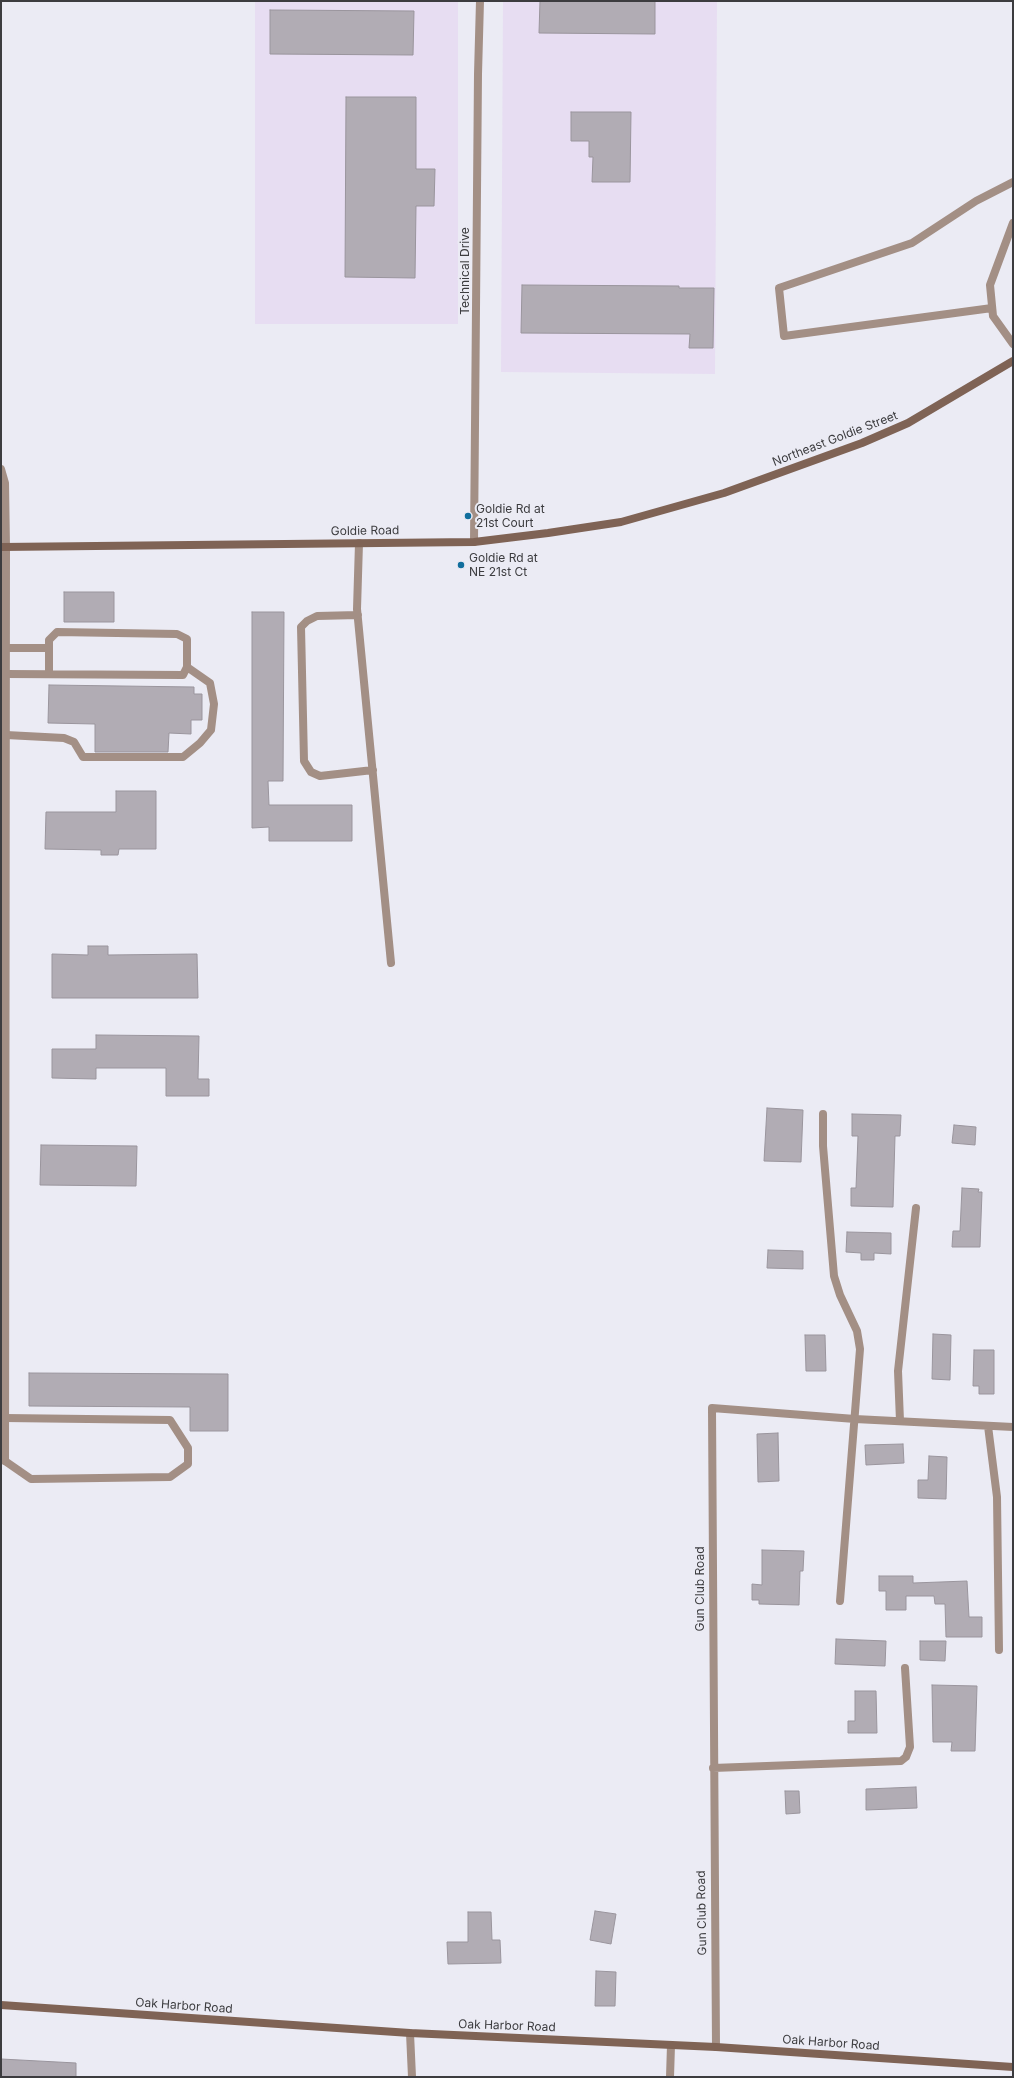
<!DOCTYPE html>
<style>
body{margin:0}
#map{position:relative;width:1014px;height:2078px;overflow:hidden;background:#ebebf4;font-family:Inter,sans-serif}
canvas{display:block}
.frame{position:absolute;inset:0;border:2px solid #3c3c3f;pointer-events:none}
</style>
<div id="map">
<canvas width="1014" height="2078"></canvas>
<div class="frame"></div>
</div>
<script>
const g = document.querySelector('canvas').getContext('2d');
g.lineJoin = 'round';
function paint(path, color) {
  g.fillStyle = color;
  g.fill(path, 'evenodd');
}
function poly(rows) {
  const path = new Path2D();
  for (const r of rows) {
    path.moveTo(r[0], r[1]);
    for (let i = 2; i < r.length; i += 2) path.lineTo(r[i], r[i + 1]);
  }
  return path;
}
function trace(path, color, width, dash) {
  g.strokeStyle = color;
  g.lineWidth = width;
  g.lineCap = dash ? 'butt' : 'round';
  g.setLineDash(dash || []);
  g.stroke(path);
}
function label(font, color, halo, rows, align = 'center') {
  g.font = font + ' Inter,sans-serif';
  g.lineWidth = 4;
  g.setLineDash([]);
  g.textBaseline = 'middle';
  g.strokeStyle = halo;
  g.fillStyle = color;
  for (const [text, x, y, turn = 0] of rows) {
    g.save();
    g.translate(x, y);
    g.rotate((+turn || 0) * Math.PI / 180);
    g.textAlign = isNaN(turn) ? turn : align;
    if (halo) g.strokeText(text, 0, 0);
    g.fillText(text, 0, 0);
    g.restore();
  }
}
const industrial = poly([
 [255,1,458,1,458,324,255,324],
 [503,1,717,1,715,374,501,372]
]);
const building = poly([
 [540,1,655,1,655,34,539,33,540,1],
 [270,10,414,11,413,55,270,54,270,10],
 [346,97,416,97,416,169,435,169,434,206,416,206,415,278,345,277,346,97],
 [571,112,631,112,630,182,592,182,593,157,589,157,589,141,571,141,571,112],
 [522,285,679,286,679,288,714,288,713,348,689,348,690,334,521,333,522,285],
 [64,592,114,592,114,622,64,622,64,592],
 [252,612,284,612,283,781,268,781,269,805,352,805,352,841,269,841,269,827,252,828,252,612],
 [49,685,194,687,194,694,202,694,202,720,191,720,191,734,169,733,168,752,95,752,95,724,48,723,49,685],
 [116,791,156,791,156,849,119,849,118,855,101,855,101,850,45,849,46,812,116,812,116,791],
 [88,946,108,946,108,955,197,954,198,998,52,998,52,954,88,955,88,946],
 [96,1035,199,1036,198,1079,209,1079,209,1096,166,1096,166,1068,96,1068,96,1079,52,1078,52,1049,96,1049,96,1035],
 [767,1108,803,1110,801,1162,764,1161,767,1108],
 [852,1114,901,1115,900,1136,895,1136,893,1207,851,1206,851,1188,856,1188,858,1136,852,1136,852,1114],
 [954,1125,976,1127,975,1145,952,1143,954,1125],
 [41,1145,137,1146,136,1186,40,1185,41,1145],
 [962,1188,979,1189,978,1192,982,1192,980,1247,952,1247,953,1231,960,1231,962,1188],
 [847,1232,891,1233,891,1254,874,1253,874,1260,861,1260,861,1253,846,1252,847,1232],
 [768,1250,803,1251,803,1269,767,1268,768,1250],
 [933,1334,951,1335,950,1380,932,1379,933,1334],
 [805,1335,825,1335,826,1371,806,1371,805,1335],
 [974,1350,994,1350,994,1394,979,1394,979,1386,973,1386,974,1350],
 [29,1373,228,1374,228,1431,190,1431,190,1407,29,1406,29,1373],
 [778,1433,779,1481,758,1482,757,1434,778,1433],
 [903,1444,904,1463,866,1465,865,1445,903,1444],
 [929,1456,947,1457,946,1499,918,1498,918,1480,928,1480,929,1456],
 [762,1550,804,1551,803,1571,800,1571,799,1605,759,1604,759,1600,752,1600,752,1584,762,1585,762,1550],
 [879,1576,913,1576,913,1583,967,1581,969,1617,982,1617,982,1637,946,1637,945,1604,935,1604,934,1596,906,1596,906,1610,886,1610,886,1591,879,1591,879,1576],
 [836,1639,886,1641,885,1666,835,1664,836,1639],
 [920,1641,946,1641,945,1661,920,1660,920,1641],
 [932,1685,977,1686,975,1751,951,1751,952,1742,933,1742,932,1685],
 [855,1691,876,1691,877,1733,848,1733,848,1721,855,1721,855,1691],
 [916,1787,917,1808,866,1810,866,1789,916,1787],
 [785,1791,799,1791,800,1813,786,1814,785,1791],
 [595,1911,616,1914,611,1944,590,1940,595,1911],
 [468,1912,491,1912,492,1940,500,1940,501,1963,448,1964,447,1942,468,1942,468,1912],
 [596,1971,616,1972,615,2006,595,2006,596,1971],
 [1,2059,76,2063,76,2077,1,2077,1,2059]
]);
const lane = poly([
 [1013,223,990,285,993,316,1013,344],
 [992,308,784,336,779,288,912,243,976,201,1013,182],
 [1,469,5,483,6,547],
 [359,543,357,609,391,963],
 [358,615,317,616,307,621,301,627,304,761,311,772,320,776,373,770],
 [6,648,49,648],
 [6,674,183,675,187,667,187,639,177,634,57,632,49,640,49,674],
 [6,735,64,738,74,742,83,757,183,757,200,743,211,730,214,704,210,683,187,667],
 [5,1418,170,1420,188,1448,188,1464,170,1477,31,1479,5,1461]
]);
const street = poly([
 [474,542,478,74,480,1],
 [823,1114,823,1146,834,1276,840,1295,857,1331,860,1349,840,1601],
 [900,1421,898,1371,916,1208],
 [988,1426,997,1497,999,1650],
 [5,1461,6,547],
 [713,1768,901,1761,906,1757,910,1747,905,1668],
 [410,2033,412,2077],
 [716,2047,712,1408,855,1419,1013,1427],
 [670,2077,671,2045]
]);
const secondary = poly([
 [1,547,474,542,548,533,621,522,724,493,862,443,908,423,1013,361],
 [1,2005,410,2033,716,2047,1013,2067]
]);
const markers = [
 [468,516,4,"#116e9d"],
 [461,565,4,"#116e9d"]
];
const streetNames = [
 ["Technical Drive",465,271,-90],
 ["Northeast Goldie Street",835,439,-21],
 ["Goldie Road",365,531,-1],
 ["Gun Club Road",700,1589,-90],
 ["Gun Club Road",702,1913,-91],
 ["Oak Harbor Road",184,2006,4],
 ["Oak Harbor Road",507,2026,2],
 ["Oak Harbor Road",831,2043,4]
];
const poiNames = [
 ["Goldie Rd at",476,509],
 ["21st Court",476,523],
 ["Goldie Rd at",469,558],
 ["NE 21st Ct",469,572]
];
paint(industrial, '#e7ddf2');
paint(building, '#b1acb4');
trace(building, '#9a959d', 1);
trace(lane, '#a38f85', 8);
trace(street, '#a38f85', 8);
trace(secondary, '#7f6355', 8);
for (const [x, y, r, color] of markers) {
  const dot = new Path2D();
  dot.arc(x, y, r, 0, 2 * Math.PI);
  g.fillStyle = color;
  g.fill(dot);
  trace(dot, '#ebebf4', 1.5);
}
label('12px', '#3c3c3f', '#ebebf4', streetNames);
label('12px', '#3c3c3f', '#ebebf4', poiNames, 'left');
</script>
